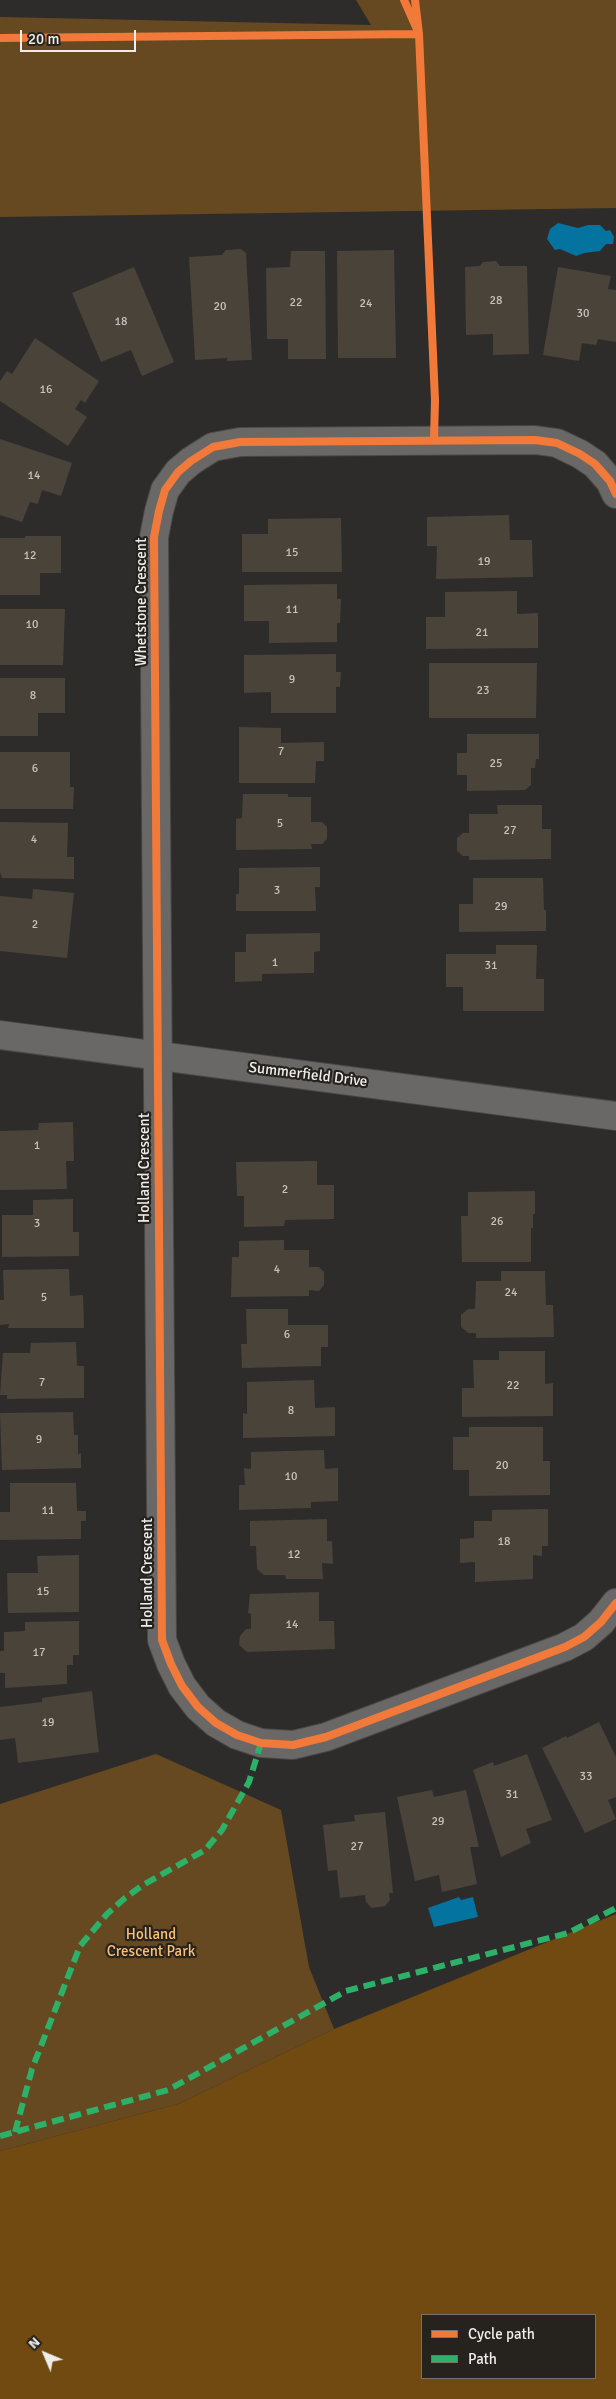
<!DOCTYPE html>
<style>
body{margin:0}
#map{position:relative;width:616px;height:2399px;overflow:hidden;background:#2e2c2a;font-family:Signika,sans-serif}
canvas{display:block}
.legend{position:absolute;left:421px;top:2314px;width:175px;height:65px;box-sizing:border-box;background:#26231f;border:1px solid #767470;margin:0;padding:6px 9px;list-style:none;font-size:15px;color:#efedea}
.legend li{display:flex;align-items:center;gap:10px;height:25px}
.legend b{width:25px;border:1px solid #767470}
.north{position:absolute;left:20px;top:2329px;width:50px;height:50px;-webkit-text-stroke:4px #26231f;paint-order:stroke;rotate:315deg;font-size:14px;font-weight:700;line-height:20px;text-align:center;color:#efedea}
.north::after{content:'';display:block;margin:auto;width:18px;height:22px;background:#efedea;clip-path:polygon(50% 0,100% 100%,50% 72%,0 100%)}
.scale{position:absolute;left:20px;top:30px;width:116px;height:22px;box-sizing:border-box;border:2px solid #efedea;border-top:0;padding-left:6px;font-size:15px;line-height:18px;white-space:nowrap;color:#efedea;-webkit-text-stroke:4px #26231f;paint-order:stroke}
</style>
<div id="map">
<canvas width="616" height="2399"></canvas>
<ul class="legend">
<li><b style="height:6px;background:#f17a3a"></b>Cycle path</li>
<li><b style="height:6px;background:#2db169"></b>Path</li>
</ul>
<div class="north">N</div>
<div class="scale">20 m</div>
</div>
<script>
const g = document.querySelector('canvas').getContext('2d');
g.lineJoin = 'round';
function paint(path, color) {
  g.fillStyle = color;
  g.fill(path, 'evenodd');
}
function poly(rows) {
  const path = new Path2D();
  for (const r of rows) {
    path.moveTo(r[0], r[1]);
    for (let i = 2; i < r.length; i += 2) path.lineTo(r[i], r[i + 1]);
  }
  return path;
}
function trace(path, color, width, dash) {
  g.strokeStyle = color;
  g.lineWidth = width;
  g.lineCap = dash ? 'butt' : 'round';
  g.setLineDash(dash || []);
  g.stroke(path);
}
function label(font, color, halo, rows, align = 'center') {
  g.font = font + ' Signika,sans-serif';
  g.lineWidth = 4.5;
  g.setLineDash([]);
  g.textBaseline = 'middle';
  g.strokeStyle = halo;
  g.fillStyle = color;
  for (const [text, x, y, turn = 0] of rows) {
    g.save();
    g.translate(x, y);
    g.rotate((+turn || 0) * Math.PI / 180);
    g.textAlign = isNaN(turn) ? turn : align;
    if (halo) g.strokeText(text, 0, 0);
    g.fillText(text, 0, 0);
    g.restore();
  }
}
const green = poly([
 [356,0,616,0,616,208,0,217,0,17,371,25],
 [156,1754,281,1810,309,1967,334,2029,178,2104,0,2151,0,1804]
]);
const forest = poly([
 [616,1914,616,2399,0,2399,0,2151,178,2104,334,2029],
 [422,2315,595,2315,595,2378,422,2378]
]);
const water = poly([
 [558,223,578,228,588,225,600,225,606,231,610,230,614,237,613,244,606,244,600,251,584,253,576,256,560,249,555,250,547,239,550,229],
 [459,1897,461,1900,473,1897,478,1917,434,1927,428,1908]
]);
const building = poly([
 [241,249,246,253,252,360,227,361,227,358,195,360,189,257,222,255,226,250],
 [394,250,396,358,338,358,337,251],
 [291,251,325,251,326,359,288,359,288,339,267,339,266,268,290,267],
 [496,261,500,266,527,266,529,354,493,355,493,334,466,335,465,267,480,266,483,262],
 [134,267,174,362,142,376,131,350,101,362,72,293],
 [558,267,611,276,608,289,616,290,616,342,598,339,596,345,582,343,579,361,543,355],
 [35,338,99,381,85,403,81,400,75,409,87,417,68,446,0,401,0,381,7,371,12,374],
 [0,439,72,463,61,496,42,490,38,504,30,502,22,522,0,515],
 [509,515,510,540,532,540,533,577,436,579,437,546,427,546,427,517],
 [341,518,342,572,242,572,242,534,268,534,268,519],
 [25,536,61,536,61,573,40,573,40,595,0,595,0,538,25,538],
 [337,584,337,599,341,599,340,623,337,623,337,642,269,643,269,621,244,621,244,585],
 [517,591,517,614,538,613,538,648,426,649,426,617,445,617,445,592],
 [0,609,65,609,63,665,0,665],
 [336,654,336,672,341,672,340,687,336,687,336,713,271,713,271,692,244,693,244,655],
 [429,663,537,663,536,718,429,718],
 [0,678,65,678,65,713,38,713,38,736,0,736],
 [239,727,281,728,281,743,324,742,324,761,316,761,315,783,239,783],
 [467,734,539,734,539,759,536,759,535,768,531,768,531,785,525,790,467,791,467,775,457,775,457,753,467,753],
 [0,752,70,752,70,787,74,787,73,809,0,809],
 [243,794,288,794,288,797,311,797,311,822,322,822,327,827,327,839,322,844,311,844,312,849,236,850,236,819,242,818],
 [497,805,542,805,542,829,551,829,551,859,469,860,469,856,463,856,457,851,457,838,463,833,469,833,469,814,498,814],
 [0,822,68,823,67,857,74,857,74,879,2,878,0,872],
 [320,867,320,887,315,887,316,911,236,911,236,894,239,894,239,868],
 [473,878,543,878,544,910,546,910,546,931,459,932,459,904,473,904],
 [33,889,74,893,67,958,0,951,0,896,32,899],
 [320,933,320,951,314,952,314,973,262,974,262,981,235,982,235,952,246,952,246,934],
 [496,945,537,945,536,979,544,979,544,1011,463,1011,463,987,446,987,446,954,496,954],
 [73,1122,74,1161,66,1161,67,1189,0,1190,0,1131,38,1130,39,1123],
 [317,1161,317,1185,334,1185,334,1219,285,1220,284,1226,244,1227,244,1196,237,1196,236,1162],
 [535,1191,535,1214,533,1214,533,1228,531,1228,531,1262,462,1262,461,1216,468,1216,468,1192],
 [73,1199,73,1232,79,1232,79,1256,2,1257,2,1215,33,1215,33,1200],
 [284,1240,284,1250,309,1250,309,1267,319,1267,324,1272,324,1285,319,1291,309,1290,309,1296,231,1297,232,1257,239,1257,239,1241],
 [69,1269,70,1296,83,1295,84,1328,8,1328,9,1324,0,1325,0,1300,4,1300,3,1270],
 [501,1271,545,1271,546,1305,553,1305,554,1337,476,1338,476,1333,468,1333,461,1327,461,1315,468,1309,475,1309,476,1281,501,1281],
 [246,1309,288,1309,288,1325,328,1325,328,1347,321,1347,321,1366,242,1368,241,1344,247,1344],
 [76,1342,77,1366,84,1366,84,1398,7,1399,7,1395,0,1395,3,1353,30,1353,31,1343],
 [499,1351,545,1351,545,1384,553,1383,553,1416,462,1417,462,1388,474,1388,473,1360,499,1360],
 [314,1380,315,1408,335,1407,335,1436,243,1438,243,1413,247,1414,247,1382],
 [73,1412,74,1435,78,1435,78,1454,81,1453,81,1468,2,1470,0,1413],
 [469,1427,543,1427,543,1461,550,1461,550,1495,469,1496,469,1470,453,1470,453,1437,469,1437],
 [324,1450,325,1469,338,1468,338,1501,311,1502,311,1508,239,1510,239,1485,245,1485,244,1468,251,1469,251,1452],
 [10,1483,76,1483,77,1511,86,1511,86,1521,81,1521,81,1539,0,1540,0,1512,10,1512],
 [548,1509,548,1546,542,1546,542,1556,533,1555,533,1579,475,1582,475,1562,460,1563,460,1539,474,1538,474,1521,492,1521,492,1510],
 [327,1519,327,1541,332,1541,333,1564,322,1563,323,1579,286,1579,285,1575,264,1575,257,1569,256,1546,250,1546,250,1521],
 [79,1555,79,1612,8,1613,7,1573,38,1573,37,1556],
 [319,1592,319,1621,334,1621,335,1649,247,1652,239,1645,240,1636,246,1629,251,1629,251,1614,248,1613,250,1594],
 [79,1621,79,1655,73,1655,73,1665,67,1665,67,1684,5,1688,5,1673,0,1673,0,1651,4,1651,4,1632,25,1631,25,1622],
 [92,1691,99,1752,18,1763,15,1738,0,1740,0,1707,42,1702,42,1698],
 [599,1722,616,1757,616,1797,608,1800,616,1819,585,1833,542,1748,566,1736,567,1738],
 [527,1754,552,1820,526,1829,531,1843,501,1857,473,1770,493,1762,494,1766],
 [432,1790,434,1797,466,1790,479,1847,470,1847,477,1884,442,1892,439,1875,415,1881,397,1797],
 [385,1812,393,1893,389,1893,390,1900,385,1906,372,1908,366,1902,365,1895,340,1898,337,1870,328,1871,323,1825,355,1821,354,1815]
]);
const street = poly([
 [616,494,610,481,595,464,580,454,557,443,535,440,240,442,213,447,191,461,178,472,165,490,159,511,154,537,162,1640,171,1664,182,1686,198,1707,216,1723,237,1735,261,1743,293,1745,326,1737,565,1647,584,1637,601,1622,616,1603],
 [0,1035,616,1116]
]);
const quiet = poly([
 [15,2132,32,2069,80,1946,107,1914,125,1898,143,1885,205,1850,222,1830,249,1782,261,1743],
 [0,2136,168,2090,346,1991,568,1933,616,1908]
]);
const cycleway = poly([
 [404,0,419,34,435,400,434,440],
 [0,38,419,34,415,0],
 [616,494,610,481,595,464,580,454,557,443,535,440,240,442,213,447,191,461,178,472,165,490,159,511,154,537,162,1640,171,1664,182,1686,198,1707,216,1723,237,1735,261,1743,293,1745,326,1737,565,1647,584,1637,601,1622,616,1603]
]);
const numberNames = [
 ["28",496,301],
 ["22",296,303],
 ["24",366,304],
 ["20",220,307],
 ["30",583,314],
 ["18",121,322],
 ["16",46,390],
 ["14",34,476],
 ["15",292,553],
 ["12",30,556],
 ["19",484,562],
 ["11",292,610],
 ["10",32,625],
 ["21",482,633],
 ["9",292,680],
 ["23",483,691],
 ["8",33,696],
 ["7",281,752],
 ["25",496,764],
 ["6",35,769],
 ["5",280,824],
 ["27",510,831],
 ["4",34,840],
 ["3",277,891],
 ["29",501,907],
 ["2",35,925],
 ["1",275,963],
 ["31",491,966],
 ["1",37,1146],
 ["2",285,1190],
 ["26",497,1222],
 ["3",37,1224],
 ["4",277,1270],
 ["24",511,1293],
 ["5",44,1298],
 ["6",287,1335],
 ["7",42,1383],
 ["22",513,1386],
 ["8",291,1411],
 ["9",39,1440],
 ["20",502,1466],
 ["10",291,1477],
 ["11",48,1511],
 ["18",504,1542],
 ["12",294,1555],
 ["15",43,1592],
 ["14",292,1625],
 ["17",39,1653],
 ["19",48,1723],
 ["33",586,1777],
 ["31",512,1795],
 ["29",438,1822],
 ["27",357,1847]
];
const streetNames = [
 ["Whetstone Crescent",142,602,-90],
 ["Summerfield Drive",308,1075,7],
 ["Holland Crescent",145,1168,-90],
 ["Holland Crescent",148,1573,-90]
];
const parkNames = [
 ["Holland",151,1935],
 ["Crescent Park",151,1952]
];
paint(green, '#664920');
paint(forest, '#704a10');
paint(water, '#0473a0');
paint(building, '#49433a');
trace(street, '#4a4846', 30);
trace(street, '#696866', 28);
trace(quiet, '#2db169', 6, [12, 6]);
trace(cycleway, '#f17a3a', 8);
label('12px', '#c6c2be', null, numberNames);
label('15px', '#efedea', '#26231f', streetNames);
label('15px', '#fdbf71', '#26231f', parkNames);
</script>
